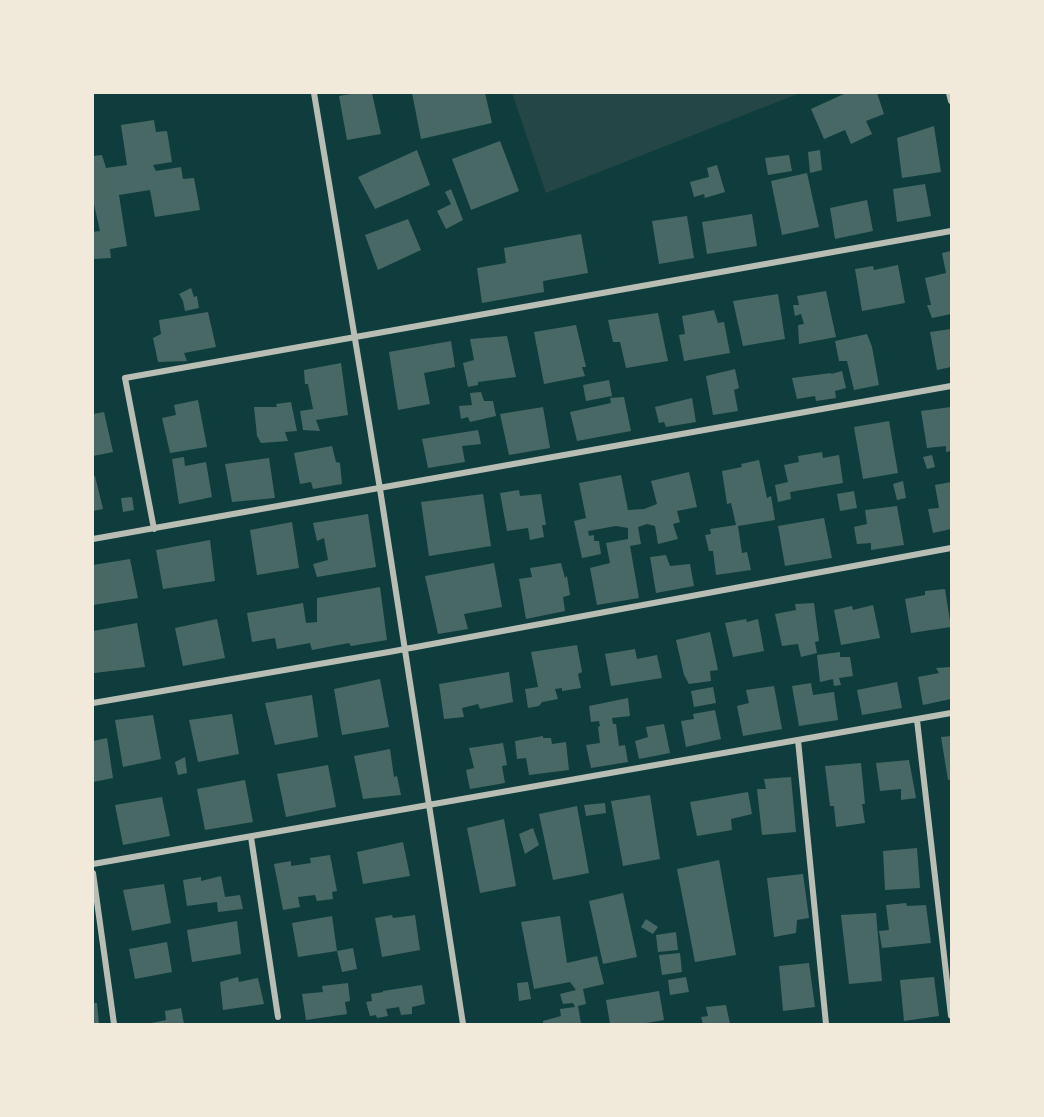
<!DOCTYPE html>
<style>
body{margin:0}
#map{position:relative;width:1044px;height:1117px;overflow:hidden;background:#0f3d3e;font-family:"Nunito Sans",sans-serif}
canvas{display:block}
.frame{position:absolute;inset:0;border:94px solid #f1e9da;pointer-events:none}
</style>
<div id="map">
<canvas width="1044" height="1117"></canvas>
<div class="frame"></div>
</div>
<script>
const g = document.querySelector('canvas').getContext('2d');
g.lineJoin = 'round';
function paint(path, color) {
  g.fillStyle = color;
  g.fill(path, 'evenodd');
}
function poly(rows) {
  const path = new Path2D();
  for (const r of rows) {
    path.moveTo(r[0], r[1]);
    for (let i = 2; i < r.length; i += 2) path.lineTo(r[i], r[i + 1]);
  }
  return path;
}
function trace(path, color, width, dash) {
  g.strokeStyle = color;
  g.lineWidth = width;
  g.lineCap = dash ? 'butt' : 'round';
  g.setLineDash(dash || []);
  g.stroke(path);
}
const green = poly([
 [512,93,800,93,546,193]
]);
const building = poly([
 [356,93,372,93,381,134,347,140,339,96],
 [412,93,485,93,492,123,421,139],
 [846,93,877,93,884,114,866,121,872,134,851,144,845,130,824,139,811,109],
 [154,120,156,132,167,131,172,162,153,165,156,171,181,167,183,179,194,178,200,210,155,217,150,190,119,195,127,246,110,249,111,258,93,259,93,232,100,231,93,200,93,156,102,155,106,168,127,165,121,125],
 [934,126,941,172,902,178,897,138],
 [500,141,519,191,471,210,452,159],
 [417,150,430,185,375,209,358,177],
 [820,150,822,170,810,173,808,152],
 [789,155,792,171,768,175,765,158],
 [717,165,725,192,705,198,704,194,694,197,690,182,709,177,707,168],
 [807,173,819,227,782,235,771,181],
 [925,184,931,216,897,222,893,189],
 [451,189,463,220,446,229,437,211,451,204,445,192],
 [867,200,873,231,835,239,830,208],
 [752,214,757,246,707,254,702,222],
 [687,216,694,258,659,264,652,221],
 [408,219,421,250,378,270,365,235],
 [581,234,588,273,543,281,544,292,482,303,477,268,506,263,504,248],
 [951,251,951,314,932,318,927,305,931,305,925,278,946,273,942,253],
 [898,265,905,303,862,311,855,269,873,266,874,270],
 [191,288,194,297,197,296,199,308,185,311,183,301,179,294],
 [826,291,836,337,799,344,798,325,804,324,801,314,795,316,793,305,799,305,797,296],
 [778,294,785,339,743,346,733,301],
 [714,310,718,323,724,322,730,353,684,361,679,335,685,334,682,316],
 [208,312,216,347,184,353,187,361,158,362,153,338,161,334,159,320],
 [658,313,668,361,626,368,620,342,613,342,608,320],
 [576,325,586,367,582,367,585,376,544,384,534,332],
 [951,329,951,367,937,370,930,332],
 [867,334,872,347,879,385,854,390,847,361,839,361,835,341],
 [507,336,516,377,478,382,478,385,468,387,463,363,474,360,470,339],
 [451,341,455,367,424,373,430,404,398,410,389,352],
 [341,363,348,415,316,420,320,431,303,430,300,411,313,409,308,384,305,384,304,370],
 [735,369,739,388,734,390,738,411,713,415,706,376],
 [842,371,846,388,835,391,836,398,816,401,815,396,797,399,792,378,831,373,831,374],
 [609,380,612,396,586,401,583,385],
 [481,392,484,401,493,401,496,416,470,422,468,417,461,419,459,406,472,405,470,393],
 [624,397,631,431,577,441,570,412,611,403,610,398],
 [692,398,696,422,666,427,664,422,659,423,655,407],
 [198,400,207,447,170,453,162,418,176,415,174,405],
 [291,402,297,431,285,432,288,441,261,443,257,436,254,407,277,407,276,404],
 [543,407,550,448,509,455,500,414],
 [951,407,951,451,946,452,946,446,927,448,921,411],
 [104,412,113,452,93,456,93,414],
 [889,421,898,473,863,479,854,427],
 [478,430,481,444,462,446,465,462,428,468,422,439],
 [332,446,336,462,340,463,342,484,313,489,311,482,300,484,294,453],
 [822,452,823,458,839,455,843,483,790,492,791,499,778,502,775,485,788,482,784,465,799,462,798,456],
 [932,455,935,467,927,469,923,457],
 [184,457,185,466,206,462,212,497,179,504,172,459],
 [269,458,275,498,232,502,225,464],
 [759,460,767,498,771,496,775,520,738,526,742,553,747,552,751,570,716,575,713,551,709,551,705,535,711,534,710,529,736,525,731,503,727,504,722,471,742,467,741,464],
 [689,472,697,507,677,511,680,522,673,524,678,539,658,544,655,526,647,524,638,527,641,544,630,546,639,598,597,605,590,568,610,563,606,543,628,539,628,528,616,526,588,531,589,536,594,535,594,541,599,541,601,554,582,558,574,521,586,518,579,483,621,475,628,510,644,509,657,504,651,481],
 [93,476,95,476,103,509,93,511],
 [903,481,906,498,897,500,893,484],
 [951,482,951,529,933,533,928,509,939,508,935,485],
 [519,490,520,496,541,494,546,525,542,525,544,537,530,540,528,528,507,531,500,493],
 [854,491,857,508,840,511,837,494],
 [483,494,491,546,429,556,421,502],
 [132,497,134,510,123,512,121,498],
 [897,506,904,545,871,550,871,543,857,544,854,527,867,524,865,510],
 [368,514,376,567,317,577,313,564,328,560,324,538,317,541,313,523],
 [824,518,832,558,785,566,778,526],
 [292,522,299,568,257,575,250,530],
 [210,540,215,581,163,589,156,550],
 [666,555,670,566,690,564,694,586,656,593,650,557],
 [130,559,138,598,93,605,93,565],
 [494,563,502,607,464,614,468,629,438,634,425,576],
 [561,563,565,578,567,576,570,595,563,597,565,611,526,619,519,579,532,577,530,568],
 [380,587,387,640,351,646,349,643,312,650,310,643,277,649,275,638,252,642,247,613,303,603,306,623,317,622,317,598],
 [945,589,951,627,911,633,905,599,925,595,925,591],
 [814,603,819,641,815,642,817,653,801,657,798,644,782,646,775,614,796,610,795,604],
 [873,605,880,638,841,645,834,610,852,606,853,610],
 [217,619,225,658,183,666,175,628],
 [746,619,747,622,758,619,764,651,733,657,725,623],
 [137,623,145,667,94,673,93,631],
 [710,632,718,670,710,671,711,681,689,684,684,675,676,640],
 [577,645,582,672,578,674,581,688,562,691,562,688,555,689,558,699,542,702,539,706,528,708,525,689,538,687,531,652],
 [635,649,637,659,657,655,662,678,611,686,605,654],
 [840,652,840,657,850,657,853,676,839,678,841,685,834,686,833,679,820,682,817,655],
 [951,667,951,699,923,705,918,677,939,673,936,668],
 [509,672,513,702,480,709,478,704,462,708,464,717,444,719,439,684],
 [380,679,389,727,342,735,334,689],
 [897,682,902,708,862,715,857,690],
 [811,683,813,695,834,692,838,720,799,726,792,686],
 [774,686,782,729,743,736,737,706,749,703,746,690],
 [713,687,716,703,694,707,691,691],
 [312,695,318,737,275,745,265,703],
 [628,698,630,716,612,718,613,724,616,724,619,746,625,745,628,762,591,768,586,745,600,743,598,727,600,726,599,721,591,722,589,706],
 [715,710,721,739,686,747,681,721,694,719,693,714],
 [232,714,239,754,198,762,189,720],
 [153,715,161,759,123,767,115,720],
 [664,724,670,753,639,759,635,741,648,737,646,727],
 [543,736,543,738,551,738,552,744,566,742,569,770,529,775,526,758,517,759,515,741],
 [951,736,951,780,948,780,941,737],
 [107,738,113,778,93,782,93,741],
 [503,743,507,765,502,766,505,783,470,789,466,770,474,768,469,748],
 [390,749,394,777,397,776,401,795,363,799,354,756],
 [185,757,187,773,178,775,175,762],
 [909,760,916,798,901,800,901,789,880,791,876,763],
 [861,763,865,804,862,804,865,823,836,827,834,806,830,806,825,766],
 [328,765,336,807,286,817,277,774],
 [791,777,796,832,762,835,757,789,766,789,764,779],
 [245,780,253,822,205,830,197,789],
 [748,792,752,814,731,819,732,830,697,836,690,802],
 [650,795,660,859,623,866,611,801],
 [162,797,170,836,123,845,115,805],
 [605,803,606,813,586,816,584,805],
 [577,806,589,873,553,880,539,814],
 [504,819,516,886,480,893,467,828],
 [533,828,539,845,525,854,519,834],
 [403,842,410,876,363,884,357,852],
 [917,848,920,888,885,890,883,851],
 [330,855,337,891,332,892,333,899,317,901,315,895,298,897,300,907,283,910,274,864,291,861,291,866,311,863,310,858],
 [719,860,736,955,695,962,677,869],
 [803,874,809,918,797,920,796,933,774,937,767,878],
 [221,876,225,897,240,895,243,909,218,912,217,902,187,906,183,880,201,877,201,881],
 [164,884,171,923,132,931,123,890],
 [623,893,637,957,603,964,589,901],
 [906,903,907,906,926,905,931,943,882,948,879,931,889,930,886,905],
 [876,913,882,981,849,984,841,915],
 [392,915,393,918,415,915,420,950,382,957,375,918],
 [332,916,337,951,353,948,357,969,342,972,337,951,298,957,292,923],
 [560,916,567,963,597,956,604,984,583,989,586,1004,578,1006,581,1024,543,1024,543,1021,561,1016,560,1009,575,1007,573,1003,563,1004,560,994,576,990,570,982,534,989,521,922],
 [646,919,658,927,653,934,641,927],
 [237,921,241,954,192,962,187,930],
 [676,932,678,950,658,952,656,935],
 [167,942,172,972,135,979,129,949],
 [680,953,682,972,662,975,659,955],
 [809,963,815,1007,783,1011,779,966],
 [238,977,239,982,258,978,264,1004,223,1010,220,982],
 [686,977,689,992,670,995,668,980],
 [934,977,939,1016,904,1021,900,980],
 [528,982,531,999,519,1001,517,983],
 [348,983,350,1001,345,1002,347,1014,306,1020,302,994,323,992,322,986],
 [422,985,425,1004,412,1007,412,1014,401,1015,399,1007,386,1009,388,1016,377,1018,376,1015,370,1016,366,1002,372,1001,371,994,383,992,383,991],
 [659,991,664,1020,640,1024,610,1024,606,1000],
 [93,1003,97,1003,99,1024,93,1024],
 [726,1005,730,1024,703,1024,701,1017,708,1016,706,1007],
 [181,1008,184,1024,147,1024,166,1020,165,1011]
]);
const minor = poly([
 [314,93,380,489,463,1024],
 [949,93,951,101],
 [154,529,125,378,951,231],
 [93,539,951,386],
 [93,703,389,652,951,548],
 [917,720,951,1016],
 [798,740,826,1024],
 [251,837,278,1017],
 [93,864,951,713],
 [93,873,114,1024]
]);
paint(green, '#244646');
paint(building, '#486865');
trace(minor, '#b8beb3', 6);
</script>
